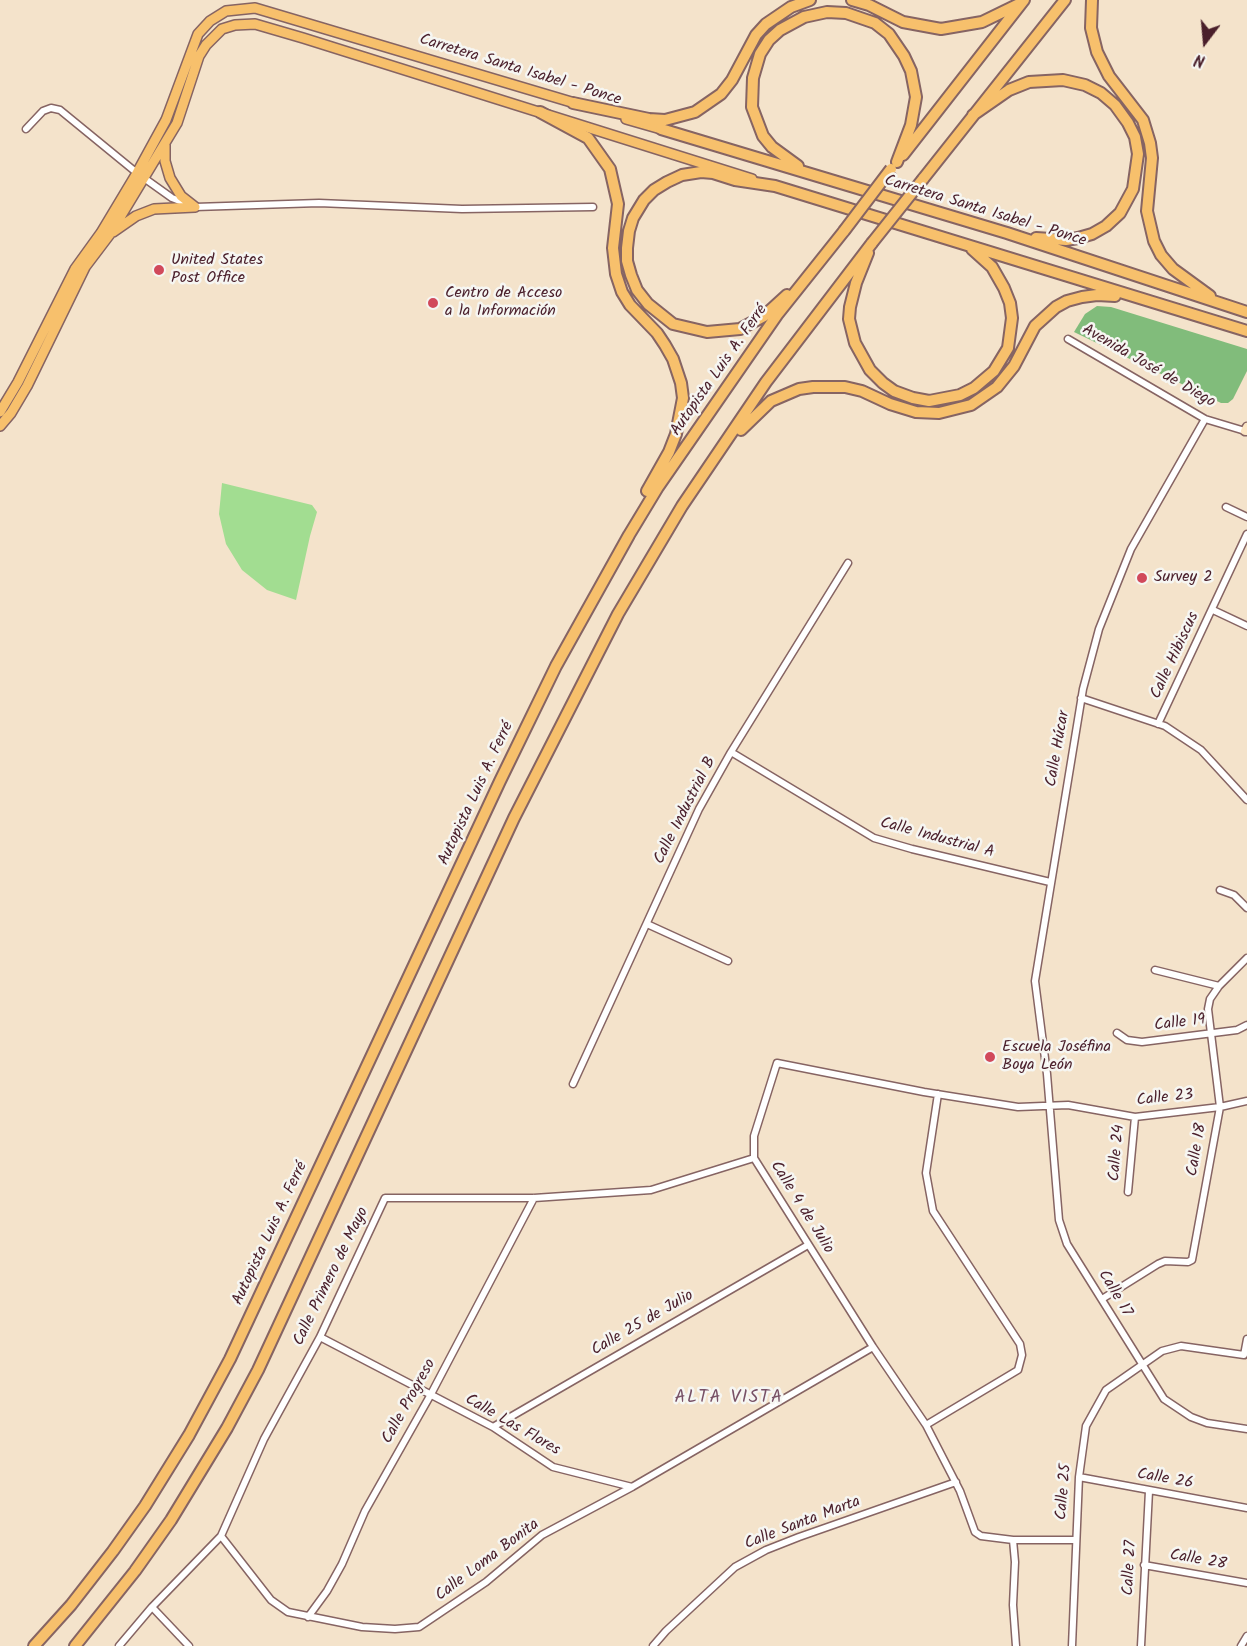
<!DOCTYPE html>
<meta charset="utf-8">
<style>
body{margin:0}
#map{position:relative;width:1247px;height:1646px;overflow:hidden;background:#f4e3cb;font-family:Kalam,sans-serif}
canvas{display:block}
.north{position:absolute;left:1175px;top:12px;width:60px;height:60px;-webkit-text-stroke:4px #f6f6f2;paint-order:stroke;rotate:196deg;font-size:16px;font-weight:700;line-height:24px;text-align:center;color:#4a1f2b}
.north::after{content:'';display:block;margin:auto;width:21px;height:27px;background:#4a1f2b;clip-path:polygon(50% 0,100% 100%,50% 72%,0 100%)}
</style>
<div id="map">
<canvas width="1247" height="1646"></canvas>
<div class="north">N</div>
</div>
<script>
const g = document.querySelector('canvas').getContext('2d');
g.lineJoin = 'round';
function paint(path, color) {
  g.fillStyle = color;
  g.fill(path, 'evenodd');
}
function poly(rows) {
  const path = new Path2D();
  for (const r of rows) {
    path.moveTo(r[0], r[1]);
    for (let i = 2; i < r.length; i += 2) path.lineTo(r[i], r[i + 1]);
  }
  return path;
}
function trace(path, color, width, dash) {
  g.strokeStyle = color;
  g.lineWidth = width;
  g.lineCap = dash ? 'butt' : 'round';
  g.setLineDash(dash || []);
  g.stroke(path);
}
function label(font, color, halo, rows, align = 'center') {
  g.font = font + ' Kalam,sans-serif';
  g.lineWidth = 5;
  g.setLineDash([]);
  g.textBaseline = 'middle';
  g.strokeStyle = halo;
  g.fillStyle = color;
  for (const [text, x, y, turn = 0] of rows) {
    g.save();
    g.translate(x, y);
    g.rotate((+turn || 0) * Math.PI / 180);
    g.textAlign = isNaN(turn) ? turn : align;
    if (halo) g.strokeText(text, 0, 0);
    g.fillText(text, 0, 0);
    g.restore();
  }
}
const green = poly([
 [222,483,312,505,317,512,310,536,296,600,267,590,242,570,226,544,219,514]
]);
const forest = poly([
 [1097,306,1111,307,1247,349,1247,371,1233,399,1228,403,1221,403,1074,332,1085,314]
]);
const street = poly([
 [26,129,43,111,51,108,60,110,137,173,172,198,195,207,319,203,462,209,593,207],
 [1068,339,1205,419,1245,431],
 [1205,419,1131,549,1099,629,1083,689,1035,981,1047,1074,1059,1220,1067,1244,1164,1399,1191,1417,1207,1423,1247,1429],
 [1226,507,1247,517],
 [1213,610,1247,626],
 [1081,698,1165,726,1201,750,1247,800],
 [1158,724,1247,534],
 [731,752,874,838,912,849,1050,882],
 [1220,890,1234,895,1247,908],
 [647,924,728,961],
 [1155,970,1219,986],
 [1117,1033,1127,1040,1142,1042,1237,1030,1247,1025],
 [573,1084,699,809,731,752,848,563],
 [1128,1192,1135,1117],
 [1102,1299,1158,1264,1165,1261,1188,1262,1192,1260,1220,1107,1208,1009,1210,999,1219,986,1247,958],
 [320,1337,493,1427,553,1467,632,1487],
 [926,1425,1018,1370,1022,1355,1020,1344,933,1211,926,1173,938,1094],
 [493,1427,808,1245],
 [1079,1477,1247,1508],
 [221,1536,271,1600,288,1612,362,1627,395,1629,419,1627,486,1582,542,1535,632,1487,873,1347],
 [1013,1540,1015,1562,1013,1605,1016,1646],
 [1075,1540,1013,1540,981,1536,975,1532,960,1491,926,1425,873,1347,754,1158,754,1136,777,1063,924,1092,1018,1107,1068,1105,1135,1117,1220,1107,1247,1101],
 [1144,1565,1247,1583],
 [152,1607,189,1646],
 [308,1617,327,1591,342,1564,365,1511,430,1396,534,1198],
 [119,1646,152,1607,221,1536,264,1439,320,1337,385,1198,534,1198,651,1190,754,1158],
 [653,1646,666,1631,735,1567,766,1550,799,1537,956,1482],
 [1072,1646,1079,1477,1086,1426,1106,1390,1162,1351,1181,1346,1244,1355,1247,1339],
 [1141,1646,1149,1491],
 [1241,1646,1247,1636]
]);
const secondary = poly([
 [1247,427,1245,431,1247,431]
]);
const primary = poly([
 [626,119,661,129],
 [165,145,165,161,170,178,181,196,195,207],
 [113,232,136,216,154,209,195,207],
 [0,412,18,382,75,269,101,233,137,173,166,120,198,34,210,21,226,11,255,8,578,104],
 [0,426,11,413,27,386,85,267,110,234,177,123,199,56,206,45,222,29,235,25,255,24,303,38,752,179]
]);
const highway = poly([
 [852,0,869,5,903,22,941,29,982,22,1019,4],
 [1092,0,1091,28,1097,52,1109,76,1143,120,1150,143,1152,158,1147,211,1154,241,1161,255,1173,269,1210,296],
 [573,103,649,119,665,120,695,112,721,94,732,80,756,35,766,24,791,7,810,0],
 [540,112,588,138,610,169,618,204,613,248,616,274,622,292,630,305,657,333,665,345,673,359,681,383,683,398,676,434,669,452,647,491],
 [973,115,1009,90,1029,82,1063,80,1085,85,1101,93,1115,105,1128,123,1135,137,1138,154,1133,189,1120,213,1106,226,1092,234,1078,238,1066,240,1036,238],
 [661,129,1007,233,1247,312],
 [903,155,1024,0],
 [798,166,772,147,763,136,752,107,753,78,760,54,769,40,780,30,804,17,827,12,846,13,875,23,889,34,904,56,911,71,916,97,911,125,897,162],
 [923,179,1065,0],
 [868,253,856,283,850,307,849,319,855,343,870,370,883,383,894,391,913,398,929,401,960,395,974,388,994,371,1008,348,1012,318,1010,303,1004,288,992,267,972,249],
 [787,295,764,316,740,329,707,332,673,324,648,304,637,290,631,275,627,261,627,248,629,231,633,218,644,200,654,190,667,182,682,175,701,172,713,173,735,180,775,186,1247,331],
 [741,430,771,401,799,389,813,387,845,387,862,391,890,404,916,412,939,413,971,405,997,387,1014,366,1035,326,1056,307,1067,301,1082,297,1097,295,1115,296],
 [34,1646,71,1605,113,1551,145,1506,189,1435,230,1359,500,781,556,666,629,535,658,487,777,315,844,231],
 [75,1646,135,1571,171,1520,227,1428,258,1370,514,818,618,614,682,506,766,382,872,243]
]);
const highwayBridge = poly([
 [844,231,891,169],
 [872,243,923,179]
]);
const markers = [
 [159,270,6,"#d1495b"],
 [433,303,6,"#d1495b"],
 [1142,578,6,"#d1495b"],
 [990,1057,6,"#d1495b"]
];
const streetNames = [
 ["Carretera Santa Isabel - Ponce",520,71,17],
 ["Carretera Santa Isabel - Ponce",985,212,17],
 ["Avenida José de Diego",1148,367,30],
 ["Autopista Luis A. Ferré",720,371,-55],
 ["Calle Hibiscus",1176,656,-65],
 ["Calle Húcar",1059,749,-80],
 ["Autopista Luis A. Ferré",477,794,-65],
 ["Calle Industrial B",686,811,-63],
 ["Calle Industrial A",937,839,15],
 ["Calle 19",1180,1024,-7],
 ["Calle 23",1165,1099,-6],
 ["Calle 18",1198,1150,-80],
 ["Calle 24",1118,1153,-85],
 ["Calle 4 de Julio",801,1208,58],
 ["Autopista Luis A. Ferré",271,1234,-65],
 ["Calle Primero de Mayo",332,1277,-64],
 ["Calle 17",1114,1294,59],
 ["Calle 25 de Julio",643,1324,-30],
 ["Calle Progreso",410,1402,-61],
 ["Calle Las Flores",512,1426,30],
 ["Calle 26",1165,1480,10],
 ["Calle 25",1065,1492,-85],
 ["Calle Santa Marta",803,1524,-21],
 ["Calle Loma Bonita",488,1561,-37],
 ["Calle 28",1198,1561,10],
 ["Calle 27",1131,1568,-87]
];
const poiNames = [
 ["United States",171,261],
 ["Post Office",171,279],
 ["Centro de Acceso",445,294],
 ["a la Información",445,312],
 ["Survey 2",1154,578],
 ["Escuela Joséfina",1002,1048],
 ["Boya León",1002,1066]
];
const neighbourhoodNames = [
 ["ALTA VISTA",729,1399]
];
paint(green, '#a2dd91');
paint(forest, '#81bc7b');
trace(street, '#866463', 9);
trace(secondary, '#866463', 11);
trace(primary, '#866463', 12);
trace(highway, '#866463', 14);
trace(street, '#fff', 6);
trace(secondary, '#fce6c4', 8);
trace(primary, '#f7c06c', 9);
trace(highway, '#f7c06c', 10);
trace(highwayBridge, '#866463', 14, []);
trace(highwayBridge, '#f7c06c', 10);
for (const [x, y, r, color] of markers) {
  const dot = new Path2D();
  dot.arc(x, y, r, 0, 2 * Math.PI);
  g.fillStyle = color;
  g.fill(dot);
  trace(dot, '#f6f6f2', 2);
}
label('16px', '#4a1f2b', '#f6f6f2', streetNames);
label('16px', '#4a1f2b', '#f6f6f2', poiNames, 'left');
g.letterSpacing = '1.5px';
label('18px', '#785166', '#f6f6f2', neighbourhoodNames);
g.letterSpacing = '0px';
</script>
